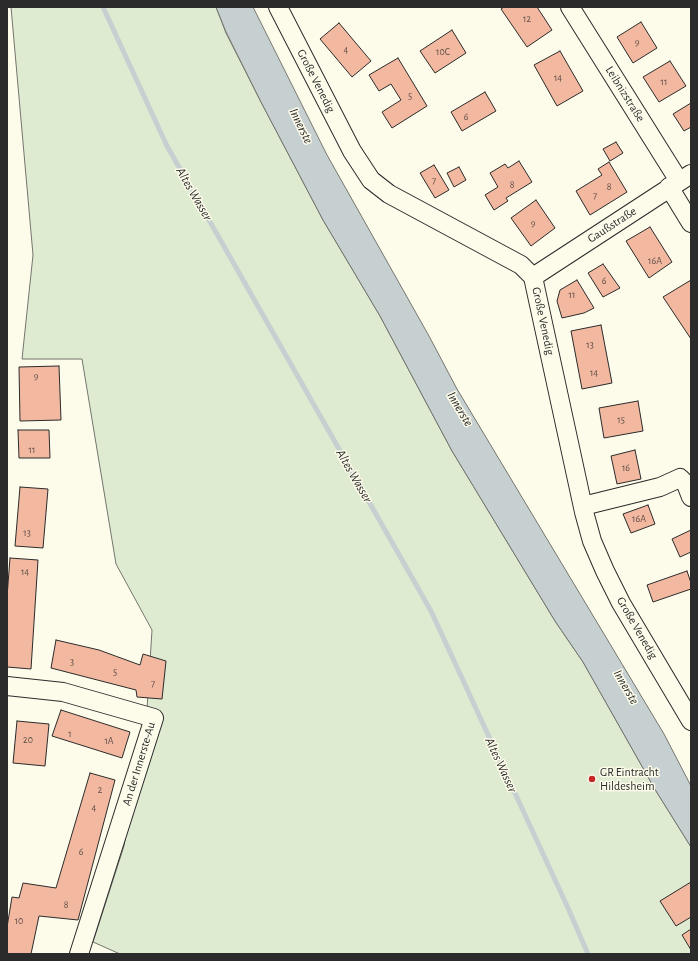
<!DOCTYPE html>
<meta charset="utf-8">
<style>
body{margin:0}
#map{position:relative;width:698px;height:961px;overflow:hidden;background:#fdfbea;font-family:"Alegreya Sans",sans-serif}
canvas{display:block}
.frame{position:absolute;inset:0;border:8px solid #2b2b2b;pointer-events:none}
</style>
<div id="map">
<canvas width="698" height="961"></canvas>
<div class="frame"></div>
</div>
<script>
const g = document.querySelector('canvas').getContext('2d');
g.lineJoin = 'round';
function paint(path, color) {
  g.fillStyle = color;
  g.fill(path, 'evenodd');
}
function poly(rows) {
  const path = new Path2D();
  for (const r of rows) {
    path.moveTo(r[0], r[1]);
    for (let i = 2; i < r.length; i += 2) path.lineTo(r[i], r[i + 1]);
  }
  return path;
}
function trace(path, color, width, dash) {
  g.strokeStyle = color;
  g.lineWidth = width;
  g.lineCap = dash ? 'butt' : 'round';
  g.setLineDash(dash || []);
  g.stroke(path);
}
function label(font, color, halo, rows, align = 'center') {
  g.font = font + ' "Alegreya Sans",sans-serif';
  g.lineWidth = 3;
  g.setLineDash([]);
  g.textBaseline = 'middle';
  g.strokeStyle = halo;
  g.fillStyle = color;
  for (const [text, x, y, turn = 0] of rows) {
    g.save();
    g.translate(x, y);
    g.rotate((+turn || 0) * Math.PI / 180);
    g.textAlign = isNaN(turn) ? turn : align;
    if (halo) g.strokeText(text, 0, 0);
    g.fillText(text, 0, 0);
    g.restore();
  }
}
const green = poly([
 [11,7,216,7,226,33,261,102,323,220,380,316,452,451,555,621,583,662,656,791,691,847,691,954,120,954,93,942,124,846,147,709,152,630,116,564,82,359,22,359,33,255,11,7]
]);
const water = poly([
 [216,7,253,7,327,155,429,336,457,389,664,734,691,786,691,847,656,791,583,662,555,621,452,451,380,316,323,220,261,102,226,32,216,7]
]);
const stream = poly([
 [103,7,167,146,431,611,568,908,588,954]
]);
const building = poly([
 [504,7,537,7,552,30,527,47,501,9,504,7],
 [641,22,657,48,633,63,617,37,641,22],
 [339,23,371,61,352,77,320,39,339,23],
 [452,30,466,53,435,73,420,51,452,30],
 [560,51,583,91,557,106,534,65,560,51],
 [398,58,427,106,392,128,382,112,401,100,391,84,379,91,369,75,398,58],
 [670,61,686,86,659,102,643,77,670,61],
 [485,92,496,111,462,131,451,112,485,92],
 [691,103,691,127,684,131,673,114,691,103],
 [616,142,623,153,610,161,603,149,616,142],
 [519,161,532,182,506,198,508,201,494,210,485,195,498,187,490,173,505,164,508,168,519,161],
 [609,162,627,192,590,215,576,191,602,175,598,169,609,162],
 [434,165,449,190,435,198,420,173,434,165],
 [459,167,466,180,454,187,447,173,459,167],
 [536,200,555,228,531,246,511,218,536,200],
 [650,227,672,262,649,278,626,241,650,227],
 [603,264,620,288,603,297,588,273,603,264],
 [577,280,594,308,584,313,562,318,557,301,560,290,577,280],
 [691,280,691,339,663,297,691,280],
 [601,325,612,383,582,389,571,331,601,325],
 [59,366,61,420,20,421,19,367,59,366],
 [638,401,643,431,604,438,599,408,638,401],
 [18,430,49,430,50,458,19,458,18,430],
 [635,450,641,479,617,484,611,456,635,450],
 [20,487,48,489,43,548,15,546,20,487],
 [648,505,655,524,631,533,623,514,648,505],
 [691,530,691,552,680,557,672,539,691,530],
 [10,558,38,560,31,669,7,667,7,597,10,558],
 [687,571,691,583,691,589,653,602,647,585,687,571],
 [56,640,99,650,140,665,143,654,166,661,162,699,137,697,136,690,51,668,56,640],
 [61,710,130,732,122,758,52,736,61,710],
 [17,721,49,724,45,766,13,763,17,721],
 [90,773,115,780,78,920,39,916,31,954,7,954,7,927,12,897,19,898,23,883,56,888,90,773],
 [691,882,691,917,676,926,660,901,691,882],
 [691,929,691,950,682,935,691,929]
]);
const minor = poly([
 [278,7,352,151,371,180,389,194,521,265,533,277,584,512,592,541,605,571,621,603,691,721],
 [570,7,679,181],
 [669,187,691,223],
 [533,277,691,174],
 [583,506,660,487,680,478,686,484,691,497],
 [7,686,63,692,154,718,79,954]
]);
const markers = [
 [592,779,4,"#c62828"]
];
const numberNames = [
 ["12",527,19],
 ["9",637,42],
 ["4",346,50],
 ["10C",443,52],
 ["14",558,78],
 ["11",664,82],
 ["5",410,96],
 ["6",466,117],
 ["7",434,181],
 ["8",512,185],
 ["8",609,187],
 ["7",595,196],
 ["9",533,223],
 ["16A",655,261],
 ["6",604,281],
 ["11",572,295],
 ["13",590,345],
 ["14",594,373],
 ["9",36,376],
 ["15",621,420],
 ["11",32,450],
 ["16",626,468],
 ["16A",639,519],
 ["13",27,533],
 ["14",25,572],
 ["3",72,662],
 ["5",115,672],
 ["7",153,684],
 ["1",70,734],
 ["20",28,740],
 ["1A",109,741],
 ["2",100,790],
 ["4",94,808],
 ["6",81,852],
 ["8",66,905],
 ["10",19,921]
];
const streetNames = [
 ["Große Venedig",316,81,63],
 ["Leibnizstraße",625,94,58],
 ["Gaußstraße",612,225,-33],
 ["Große Venedig",543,321,78],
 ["Große Venedig",637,628,60],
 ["An der Innerste-Au",139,764,-73]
];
const poiNames = [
 ["GR Eintracht",600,772],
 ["Hildesheim",600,786]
];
const waterNames = [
 ["Innerste",301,126,64],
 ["Altes Wasser",194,194,60],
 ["Innerste",460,409,59],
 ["Altes Wasser",354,476,60],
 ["Innerste",626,687,60],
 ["Altes Wasser",501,765,65]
];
paint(green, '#deebd1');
trace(green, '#74746e', 1);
paint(water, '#c7d0d0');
trace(water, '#74746e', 1);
trace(stream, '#c7d0d0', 5);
paint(building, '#f2b8a0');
trace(building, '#2b2b2b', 1);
trace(minor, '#2b2b2b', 20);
trace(minor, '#fdfbea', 18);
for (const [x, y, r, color] of markers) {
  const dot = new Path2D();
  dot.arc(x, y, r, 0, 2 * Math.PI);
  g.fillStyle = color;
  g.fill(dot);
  trace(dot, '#fdfbea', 1.5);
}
label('10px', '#5d4e48', null, numberNames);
label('12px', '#2b2b2b', '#fdfbea', streetNames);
label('12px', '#2b2b2b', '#fdfbea', poiNames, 'left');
label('italic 13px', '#2b2b2b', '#fdfbea', waterNames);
</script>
